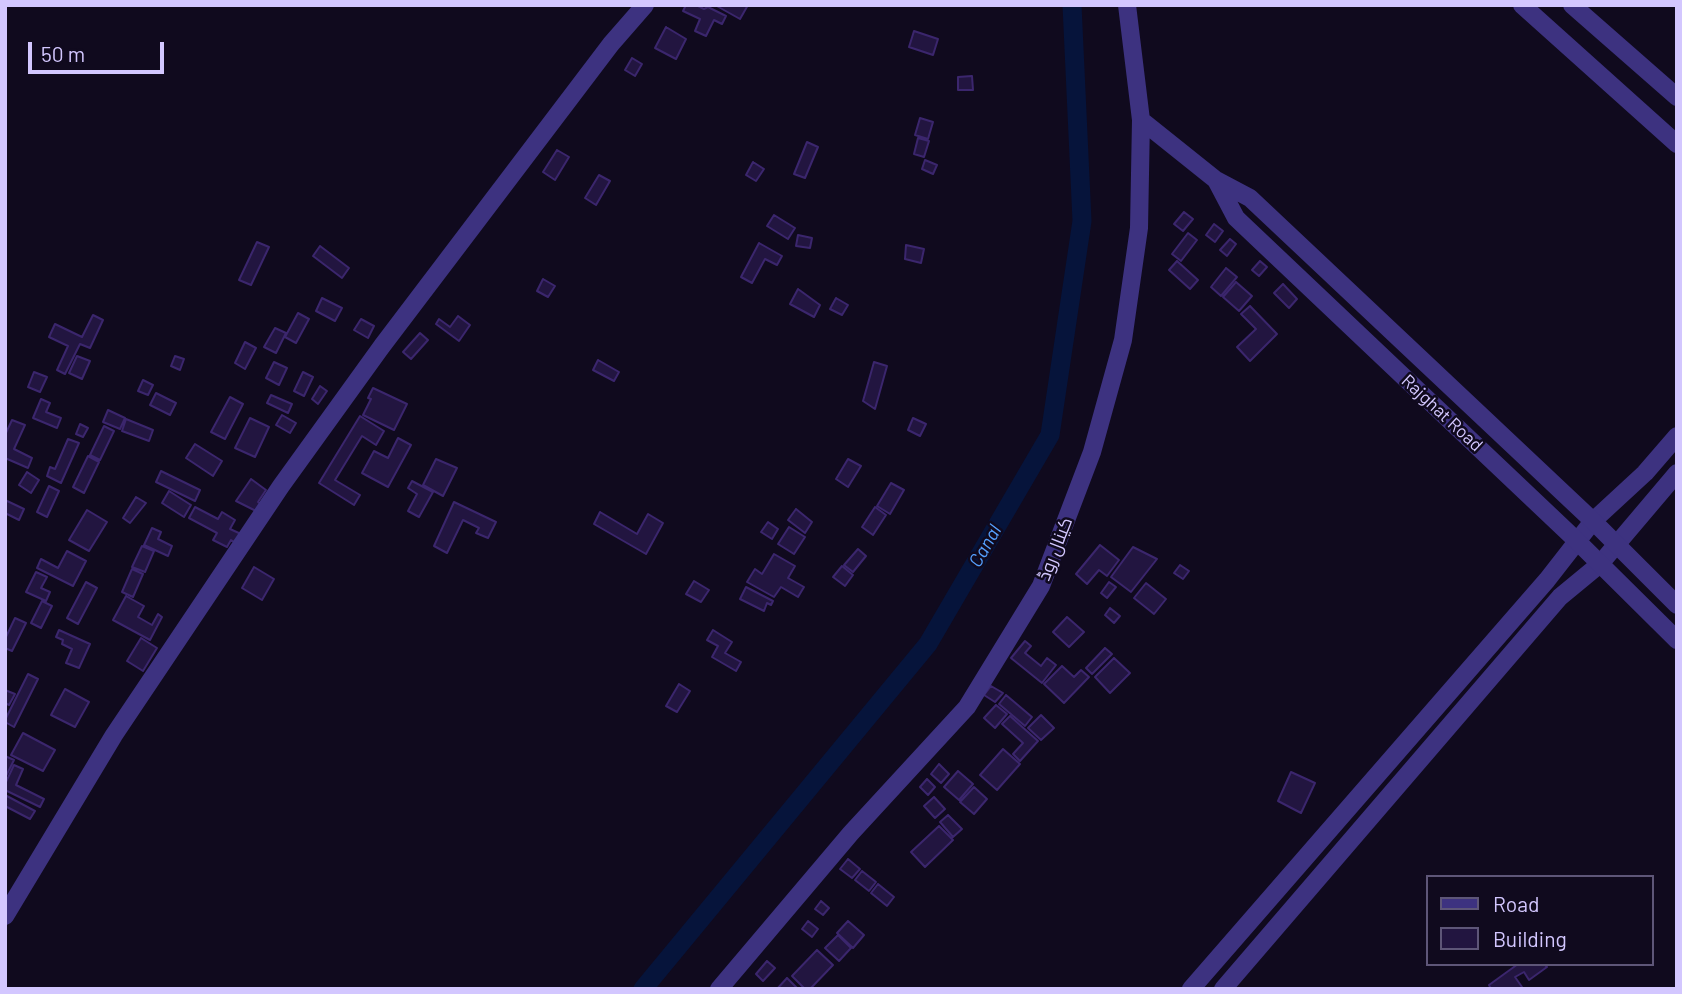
<!DOCTYPE html>
<meta charset="utf-8">
<style>
body{margin:0}
#map{position:relative;width:1682px;height:994px;overflow:hidden;background:#100a1e;font-family:Barlow,sans-serif}
canvas{display:block}
.frame{position:absolute;inset:0;border:7px solid #d3c7ff;pointer-events:none}
.legend{position:absolute;left:1426px;top:875px;width:228px;height:91px;box-sizing:border-box;background:#100a1e;border:2px solid #5e5678;margin:0;padding:9px 12px;list-style:none;font-size:21px;color:#d3c7ff}
.legend li{display:flex;align-items:center;gap:14px;height:35px}
.legend b{width:35px;border:2px solid #5e5678}
.scale{position:absolute;left:28px;top:42px;width:136px;height:32px;box-sizing:border-box;border:4px solid #d3c7ff;border-top:0;padding-left:9px;font-size:21px;line-height:24px;white-space:nowrap;color:#d3c7ff;-webkit-text-stroke:5px #100a1e;paint-order:stroke}
</style>
<div id="map">
<canvas width="1682" height="994"></canvas>
<div class="frame"></div>
<ul class="legend">
<li><b style="height:9px;background:#3d3280"></b>Road</li>
<li><b style="height:19px;background:#221540"></b>Building</li>
</ul>
<div class="scale">50 m</div>
</div>
<script>
const g = document.querySelector('canvas').getContext('2d');
g.lineJoin = 'round';
function poly(rows) {
  const path = new Path2D();
  for (const r of rows) {
    path.moveTo(r[0], r[1]);
    for (let i = 2; i < r.length; i += 2) path.lineTo(r[i], r[i + 1]);
  }
  return path;
}
function trace(path, color, width, dash) {
  g.strokeStyle = color;
  g.lineWidth = width;
  g.lineCap = dash ? 'butt' : 'round';
  g.setLineDash(dash || []);
  g.stroke(path);
}
function paint(path, color) {
  g.fillStyle = color;
  g.fill(path, 'evenodd');
}
function label(font, color, halo, rows, align = 'center') {
  g.font = font + ' Barlow,Cairo,sans-serif';
  g.lineWidth = 5;
  g.setLineDash([]);
  g.textBaseline = 'middle';
  g.strokeStyle = halo;
  g.fillStyle = color;
  for (const [text, x, y, turn = 0] of rows) {
    g.save();
    g.translate(x, y);
    g.rotate((+turn || 0) * Math.PI / 180);
    g.textAlign = isNaN(turn) ? turn : align;
    if (halo) g.strokeText(text, 0, 0);
    g.fillText(text, 0, 0);
    g.restore();
  }
}
const canal = poly([
 [643,989,928,644,1050,435,1082,221,1072,5]
]);
const building = poly([
 [686,5,696,5,704,9,708,7,726,16,722,24,714,20,706,36,695,31,700,19,683,11,686,5],
 [715,5,748,5,740,19,715,5],
 [666,27,686,39,676,59,655,48,666,27],
 [914,31,938,39,933,55,909,47,914,31],
 [632,58,642,64,635,76,625,70,632,58],
 [972,76,973,90,958,90,958,77,972,76],
 [920,118,933,122,928,139,915,135,920,118],
 [918,138,929,141,924,157,914,154,918,138],
 [807,142,818,147,805,178,794,174,807,142],
 [557,150,569,157,555,180,543,172,557,150],
 [925,160,937,165,933,174,922,169,925,160],
 [753,162,764,169,756,181,746,175,753,162],
 [599,175,610,181,596,205,585,198,599,175],
 [1184,212,1193,219,1183,231,1174,224,1184,212],
 [774,215,795,228,788,239,767,226,774,215],
 [1214,224,1223,231,1215,242,1206,235,1214,224],
 [1188,233,1197,240,1181,261,1172,254,1188,233],
 [798,235,812,238,810,248,796,246,798,235],
 [1230,239,1236,244,1227,256,1220,250,1230,239],
 [257,242,269,247,251,285,239,280,257,242],
 [759,243,782,256,777,265,765,259,752,283,741,277,759,243],
 [906,245,924,249,921,263,905,259,906,245],
 [320,246,349,268,342,278,313,256,320,246],
 [1177,261,1198,280,1190,289,1169,270,1177,261],
 [1260,261,1267,267,1259,276,1252,270,1260,261],
 [1226,268,1237,277,1221,296,1211,287,1226,268],
 [543,279,555,286,548,297,537,291,543,279],
 [1236,282,1252,296,1239,311,1223,297,1236,282],
 [1283,284,1297,299,1289,308,1274,293,1283,284],
 [798,289,820,305,814,317,790,304,798,289],
 [322,298,342,308,335,321,316,311,322,298],
 [836,298,848,305,842,315,830,309,836,298],
 [1250,306,1277,334,1250,361,1237,347,1256,329,1241,314,1250,306],
 [298,313,309,319,296,343,285,337,298,313],
 [93,315,103,320,90,348,80,344,65,374,57,370,68,346,49,337,55,324,82,337,93,315],
 [458,316,470,325,459,341,436,324,439,319,450,327,458,316],
 [361,319,374,326,368,338,354,330,361,319],
 [275,328,286,333,276,353,264,347,275,328],
 [420,333,428,340,411,359,403,352,420,333],
 [245,342,256,348,245,369,235,363,245,342],
 [77,356,90,361,82,379,69,373,77,356],
 [175,356,184,359,180,370,171,366,175,356],
 [598,360,619,372,614,381,593,370,598,360],
 [274,362,287,368,279,385,266,378,274,362],
 [874,362,887,366,875,409,863,401,874,362],
 [34,372,47,377,40,392,28,387,34,372],
 [303,372,313,377,304,396,294,391,303,372],
 [143,380,153,385,148,395,138,391,143,380],
 [320,386,327,391,318,404,312,399,320,386],
 [373,388,407,404,394,430,363,415,371,399,368,398,373,388],
 [156,393,176,403,170,415,150,405,156,393],
 [271,395,292,404,288,413,267,403,271,395],
 [230,397,243,404,225,439,211,432,230,397],
 [41,399,50,403,46,412,61,418,57,428,33,418,41,399],
 [108,410,125,418,120,429,103,422,108,410],
 [282,415,296,423,290,433,276,425,282,415],
 [360,416,384,431,376,445,362,436,335,480,360,495,354,505,319,483,360,416],
 [250,418,269,427,255,457,235,448,250,418],
 [913,418,926,424,920,436,908,430,913,418],
 [126,419,153,430,149,441,122,431,126,419],
 [12,420,25,425,14,449,32,458,28,468,5,458,5,435,12,420],
 [80,424,88,428,83,437,76,434,80,424],
 [104,426,114,431,100,460,90,455,104,426],
 [398,438,411,445,388,487,362,473,374,451,388,458,398,438],
 [68,439,79,443,61,483,47,476,50,467,55,469,68,439],
 [195,444,222,461,213,476,186,458,195,444],
 [88,456,99,462,84,493,73,487,88,456],
 [436,459,457,468,443,496,423,485,436,459],
 [848,459,861,466,848,487,836,479,848,459],
 [161,471,200,490,195,501,156,482,161,471],
 [27,472,39,480,31,493,19,485,27,472],
 [251,479,266,490,258,502,261,504,256,511,236,501,251,479],
 [412,481,433,492,419,517,408,511,417,494,408,488,412,481],
 [891,483,904,490,890,514,877,506,891,483],
 [49,486,59,491,47,517,37,512,49,486],
 [169,491,191,505,184,517,162,503,169,491],
 [136,497,146,503,130,523,123,518,136,497],
 [5,500,24,509,19,520,5,513,5,500],
 [454,502,496,522,488,538,476,533,479,528,463,520,447,553,434,546,454,502],
 [195,507,218,519,222,512,235,520,230,529,241,534,236,543,231,540,227,547,213,540,217,533,189,518,195,507],
 [875,507,886,515,873,535,862,527,875,507],
 [796,509,812,522,805,533,788,520,796,509],
 [87,510,107,522,89,551,69,540,87,510],
 [600,512,637,534,648,514,663,523,646,554,594,524,600,512],
 [768,522,778,529,772,539,761,532,768,522],
 [789,527,805,537,794,554,778,544,789,527],
 [152,528,161,532,158,539,172,546,168,556,144,545,152,528],
 [1100,545,1119,560,1107,576,1099,570,1087,584,1076,574,1100,545],
 [142,546,154,551,145,572,132,567,142,546],
 [1133,547,1157,559,1131,592,1111,577,1133,547],
 [858,549,866,556,853,572,844,565,858,549],
 [67,551,86,561,73,586,37,568,41,559,58,568,67,551],
 [774,554,795,566,788,578,804,587,798,597,781,587,774,597,747,582,755,569,762,574,774,554],
 [1180,565,1189,571,1183,579,1174,573,1180,565],
 [842,566,853,575,845,586,833,577,842,566],
 [254,567,274,579,262,600,242,588,254,567],
 [132,569,143,574,133,597,122,592,132,569],
 [36,572,47,577,41,588,50,592,46,601,26,592,36,572],
 [694,581,709,590,701,602,686,594,694,581],
 [86,582,97,588,78,624,67,618,86,582],
 [1109,582,1116,587,1107,598,1101,593,1109,582],
 [1146,583,1166,599,1154,614,1134,598,1146,583],
 [746,587,773,601,771,605,767,603,764,611,740,599,746,587],
 [126,596,144,606,138,617,152,625,158,614,162,617,150,640,113,620,126,596],
 [42,601,52,606,41,628,31,623,42,601],
 [1110,608,1120,616,1114,623,1105,615,1110,608],
 [1067,617,1084,632,1069,647,1053,632,1067,617],
 [15,618,26,623,12,651,5,648,5,639,15,618],
 [59,630,90,644,79,668,66,663,72,649,62,644,63,640,56,637,59,630],
 [713,630,732,642,725,653,741,662,736,671,712,657,718,646,707,640,713,630],
 [141,638,157,648,143,671,127,661,141,638],
 [1025,641,1031,646,1025,653,1041,666,1047,658,1056,665,1042,683,1011,658,1025,641],
 [1105,648,1112,654,1092,674,1086,668,1105,648],
 [1114,658,1130,673,1110,693,1095,677,1114,658],
 [1062,666,1074,677,1081,670,1089,677,1064,703,1044,684,1062,666],
 [28,674,38,679,14,727,5,722,5,720,28,674],
 [679,684,690,691,677,712,666,706,679,684],
 [991,686,1003,693,995,702,984,695,991,686],
 [65,689,89,702,75,727,51,715,65,689],
 [5,690,15,694,9,705,5,703,5,690],
 [1006,695,1032,717,1025,726,999,704,1006,695],
 [996,705,1007,714,995,728,984,718,996,705],
 [1041,715,1054,728,1041,740,1028,728,1041,715],
 [1010,716,1038,741,1020,761,1013,754,1023,743,1002,724,1010,716],
 [23,733,55,750,43,771,11,755,23,733],
 [1003,749,1020,764,997,790,980,775,1003,749],
 [5,756,14,760,5,778,5,756],
 [939,764,949,774,941,783,931,774,939,764],
 [14,765,23,769,16,785,44,799,40,807,5,790,5,784,14,765],
 [958,771,973,784,959,800,944,787,958,771],
 [1291,772,1315,783,1301,813,1278,801,1291,772],
 [927,779,935,787,928,795,920,787,927,779],
 [974,787,987,799,974,814,960,802,974,787],
 [5,795,35,811,30,819,5,806,5,795],
 [934,797,945,809,935,818,924,806,934,797],
 [948,815,962,829,953,837,940,822,948,815],
 [939,826,953,840,925,867,911,852,939,826],
 [848,859,860,869,852,878,840,869,848,859],
 [862,871,876,882,869,891,855,880,862,871],
 [878,884,894,897,887,906,871,893,878,884],
 [821,901,829,908,823,915,815,909,821,901],
 [808,921,818,929,812,937,802,929,808,921],
 [848,921,864,935,853,948,837,933,848,921],
 [838,935,851,948,839,961,825,948,838,935],
 [817,950,833,965,810,989,805,989,792,976,817,950],
 [767,961,775,968,763,981,756,974,767,961],
 [1518,964,1544,964,1547,967,1529,980,1524,972,1515,977,1522,987,1519,989,1491,989,1489,985,1518,964],
 [787,978,798,989,777,989,787,978]
]);
const minor = poly([
 [1522,5,1677,144],
 [1572,5,1677,97],
 [5,916,114,735,281,486,382,346,611,44,645,5],
 [1191,989,1547,580,1593,521,1645,473,1677,436],
 [1223,989,1560,597,1600,564,1677,473]
]);
const tertiary = poly([
 [1141,120,1216,180,1250,198,1593,521,1677,605],
 [1216,180,1236,218,1577,541,1677,640],
 [719,989,851,833,967,707,1041,586,1092,452,1123,340,1139,228,1141,120,1127,5]
]);
const streetNames = [
 ["Rajghat Road",1442,413,43],
 ["کینال روڈ",1055,549,-69]
];
const waterNames = [
 ["Canal",985,546,-60]
];
trace(canal, '#06143b', 19);
paint(building, '#221540');
trace(building, '#3b266d', 2);
trace(minor, '#3d3280', 18);
trace(tertiary, '#3d3280', 18);
label('18px', '#d3c7ff', '#100a1e', streetNames);
label('italic 19px', '#55a0ff', '#100a1e', waterNames);
</script>
